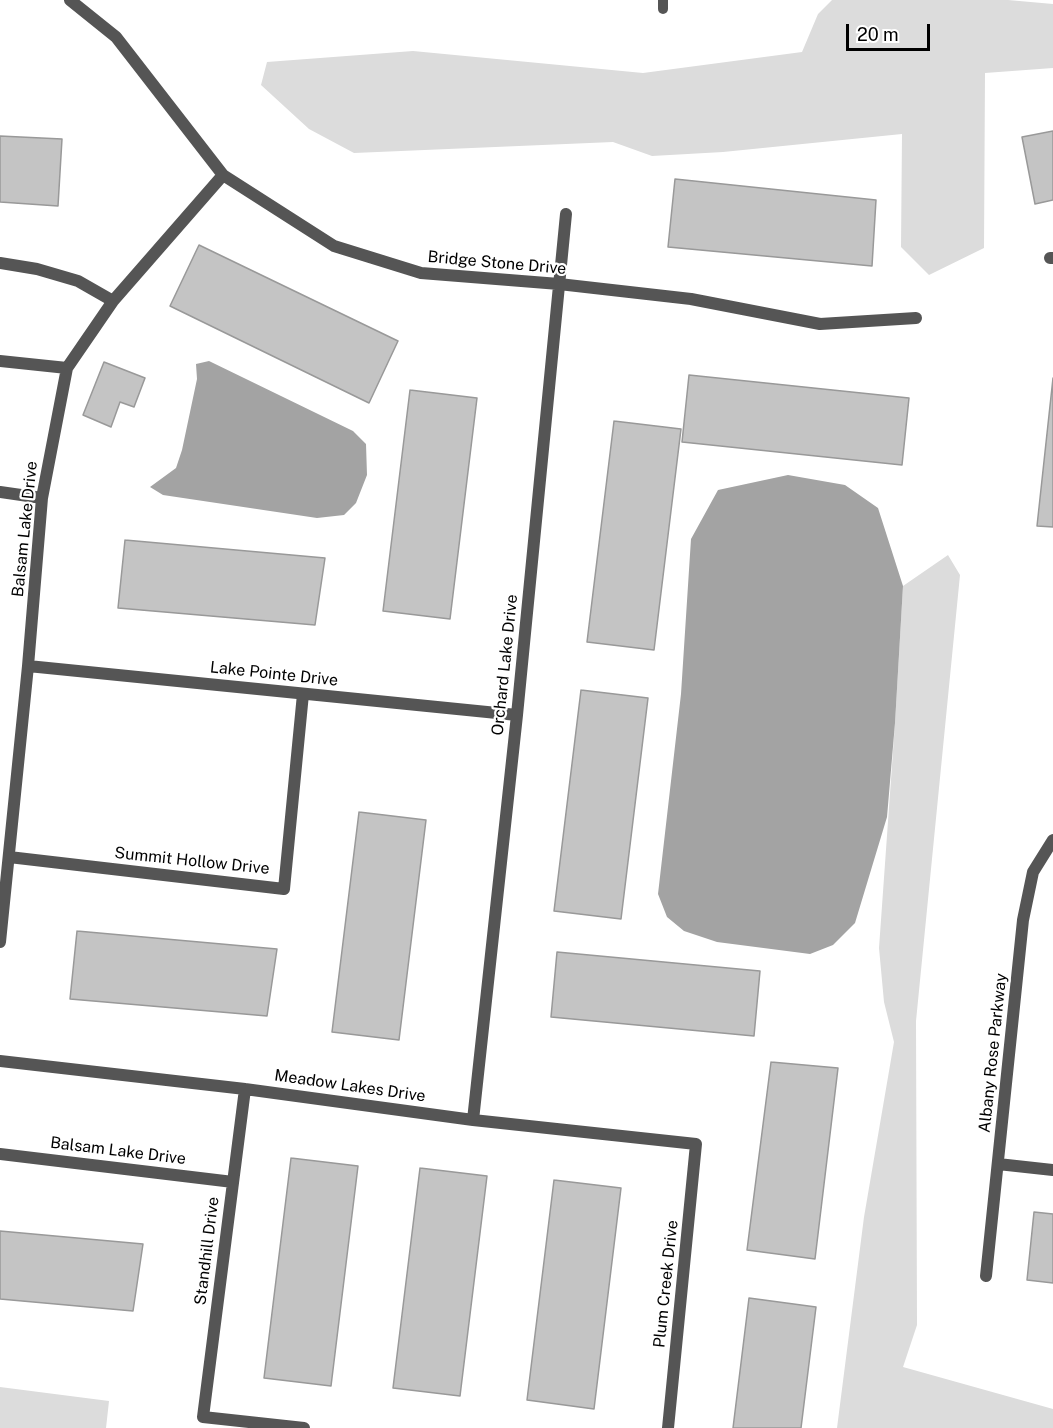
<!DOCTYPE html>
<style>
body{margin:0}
#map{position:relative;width:1053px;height:1428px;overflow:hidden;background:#fff;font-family:"Public Sans",sans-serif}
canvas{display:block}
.scale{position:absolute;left:846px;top:24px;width:84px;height:27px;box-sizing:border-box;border:3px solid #000;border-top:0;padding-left:8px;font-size:18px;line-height:21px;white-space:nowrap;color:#000;-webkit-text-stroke:4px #fff;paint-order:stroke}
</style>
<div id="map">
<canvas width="1053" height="1428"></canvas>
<div class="scale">20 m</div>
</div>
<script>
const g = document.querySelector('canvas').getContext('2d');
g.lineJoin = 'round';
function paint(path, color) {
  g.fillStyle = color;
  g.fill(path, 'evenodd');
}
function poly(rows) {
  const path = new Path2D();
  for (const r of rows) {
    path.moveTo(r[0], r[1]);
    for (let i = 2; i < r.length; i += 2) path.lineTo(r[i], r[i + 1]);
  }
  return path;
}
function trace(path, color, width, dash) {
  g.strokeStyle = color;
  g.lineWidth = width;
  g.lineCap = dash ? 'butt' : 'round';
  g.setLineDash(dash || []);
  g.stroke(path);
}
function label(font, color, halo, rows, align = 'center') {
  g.font = font + ' "Public Sans",sans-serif';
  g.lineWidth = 4.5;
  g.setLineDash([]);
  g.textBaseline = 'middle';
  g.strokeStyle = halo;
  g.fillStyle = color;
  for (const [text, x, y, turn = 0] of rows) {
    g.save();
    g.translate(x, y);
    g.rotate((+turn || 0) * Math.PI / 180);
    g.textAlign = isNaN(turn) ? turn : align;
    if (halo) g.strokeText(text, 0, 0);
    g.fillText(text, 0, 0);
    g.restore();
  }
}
const green = poly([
 [832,0,1008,0,1053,4,1053,68,985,73,984,248,929,275,901,247,902,134,723,152,652,156,613,142,354,153,309,129,261,85,267,62,413,51,643,73,802,52,818,14],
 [948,555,960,575,916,1021,917,1325,903,1367,1053,1409,1053,1428,837,1428,864,1217,894,1042,884,1002,879,948,895,723,903,586],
 [0,1387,109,1401,106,1428,0,1428]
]);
const water = poly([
 [209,361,353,431,366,444,367,475,356,503,344,515,317,518,163,495,150,487,176,468,182,450,197,379,196,364],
 [788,475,845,485,878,508,903,586,895,723,887,817,855,923,833,945,810,954,717,942,684,931,667,917,658,894,681,694,691,539,718,490]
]);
const building = poly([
 [1053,131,1053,200,1035,204,1022,137,1053,131],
 [0,136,62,139,58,206,0,202,0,136],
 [675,179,876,200,872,266,668,247,675,179],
 [199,245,398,341,369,403,170,306,199,245],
 [104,362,145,378,134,407,120,402,111,427,83,415,104,362],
 [689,375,909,398,902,465,682,442,689,375],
 [1053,378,1053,527,1037,526,1053,378],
 [410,390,477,398,450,619,383,611,410,390],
 [614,421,681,429,654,650,587,642,614,421],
 [125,540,325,558,315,625,118,608,125,540],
 [581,690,648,698,621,919,554,911,581,690],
 [359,812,426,820,399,1040,332,1032,359,812],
 [77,931,277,949,267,1016,70,999,77,931],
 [557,952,760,971,754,1036,551,1017,557,952],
 [771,1062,838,1068,815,1259,747,1250,771,1062],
 [291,1158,358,1166,331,1386,264,1378,291,1158],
 [420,1168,487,1176,460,1396,393,1388,420,1168],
 [554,1180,621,1188,594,1409,527,1400,554,1180],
 [1034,1212,1053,1214,1053,1283,1027,1280,1034,1212],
 [0,1231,143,1244,133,1311,0,1299,0,1231],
 [749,1298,816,1307,801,1428,733,1428,749,1298]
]);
const lane = poly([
 [663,9,663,0]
]);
const street = poly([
 [70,0,116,37,223,175,334,246,421,273,559,284,691,299,820,324,916,318],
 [1050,258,1053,258],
 [0,263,37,269,78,281,113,301],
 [0,361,67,368],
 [0,492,42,498],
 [28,666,517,715],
 [9,857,284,889,303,694],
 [0,942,28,666,42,498,67,368,113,301,223,175],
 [0,1061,245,1089,473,1120,696,1144,668,1428],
 [245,1089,203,1417,304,1428],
 [473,1120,517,715,566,214],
 [0,1154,233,1182],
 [998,1164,1053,1170],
 [986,1276,1023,920,1033,872,1053,840]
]);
const streetNames = [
 ["Bridge Stone Drive",497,263,5],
 ["Balsam Lake Drive",25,529,-84],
 ["Orchard Lake Drive",505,665,-84],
 ["Lake Pointe Drive",274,674,6],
 ["Summit Hollow Drive",192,861,6],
 ["Albany Rose Parkway",993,1053,-84],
 ["Meadow Lakes Drive",350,1086,8],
 ["Balsam Lake Drive",118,1151,7],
 ["Standhill Drive",207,1251,-83],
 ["Plum Creek Drive",666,1284,-84]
];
paint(green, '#dcdcdc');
paint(water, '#a3a3a3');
paint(building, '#c4c4c4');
trace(building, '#999', 1.5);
trace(lane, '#555', 10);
trace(street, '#555', 12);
label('16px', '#000', '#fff', streetNames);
</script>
